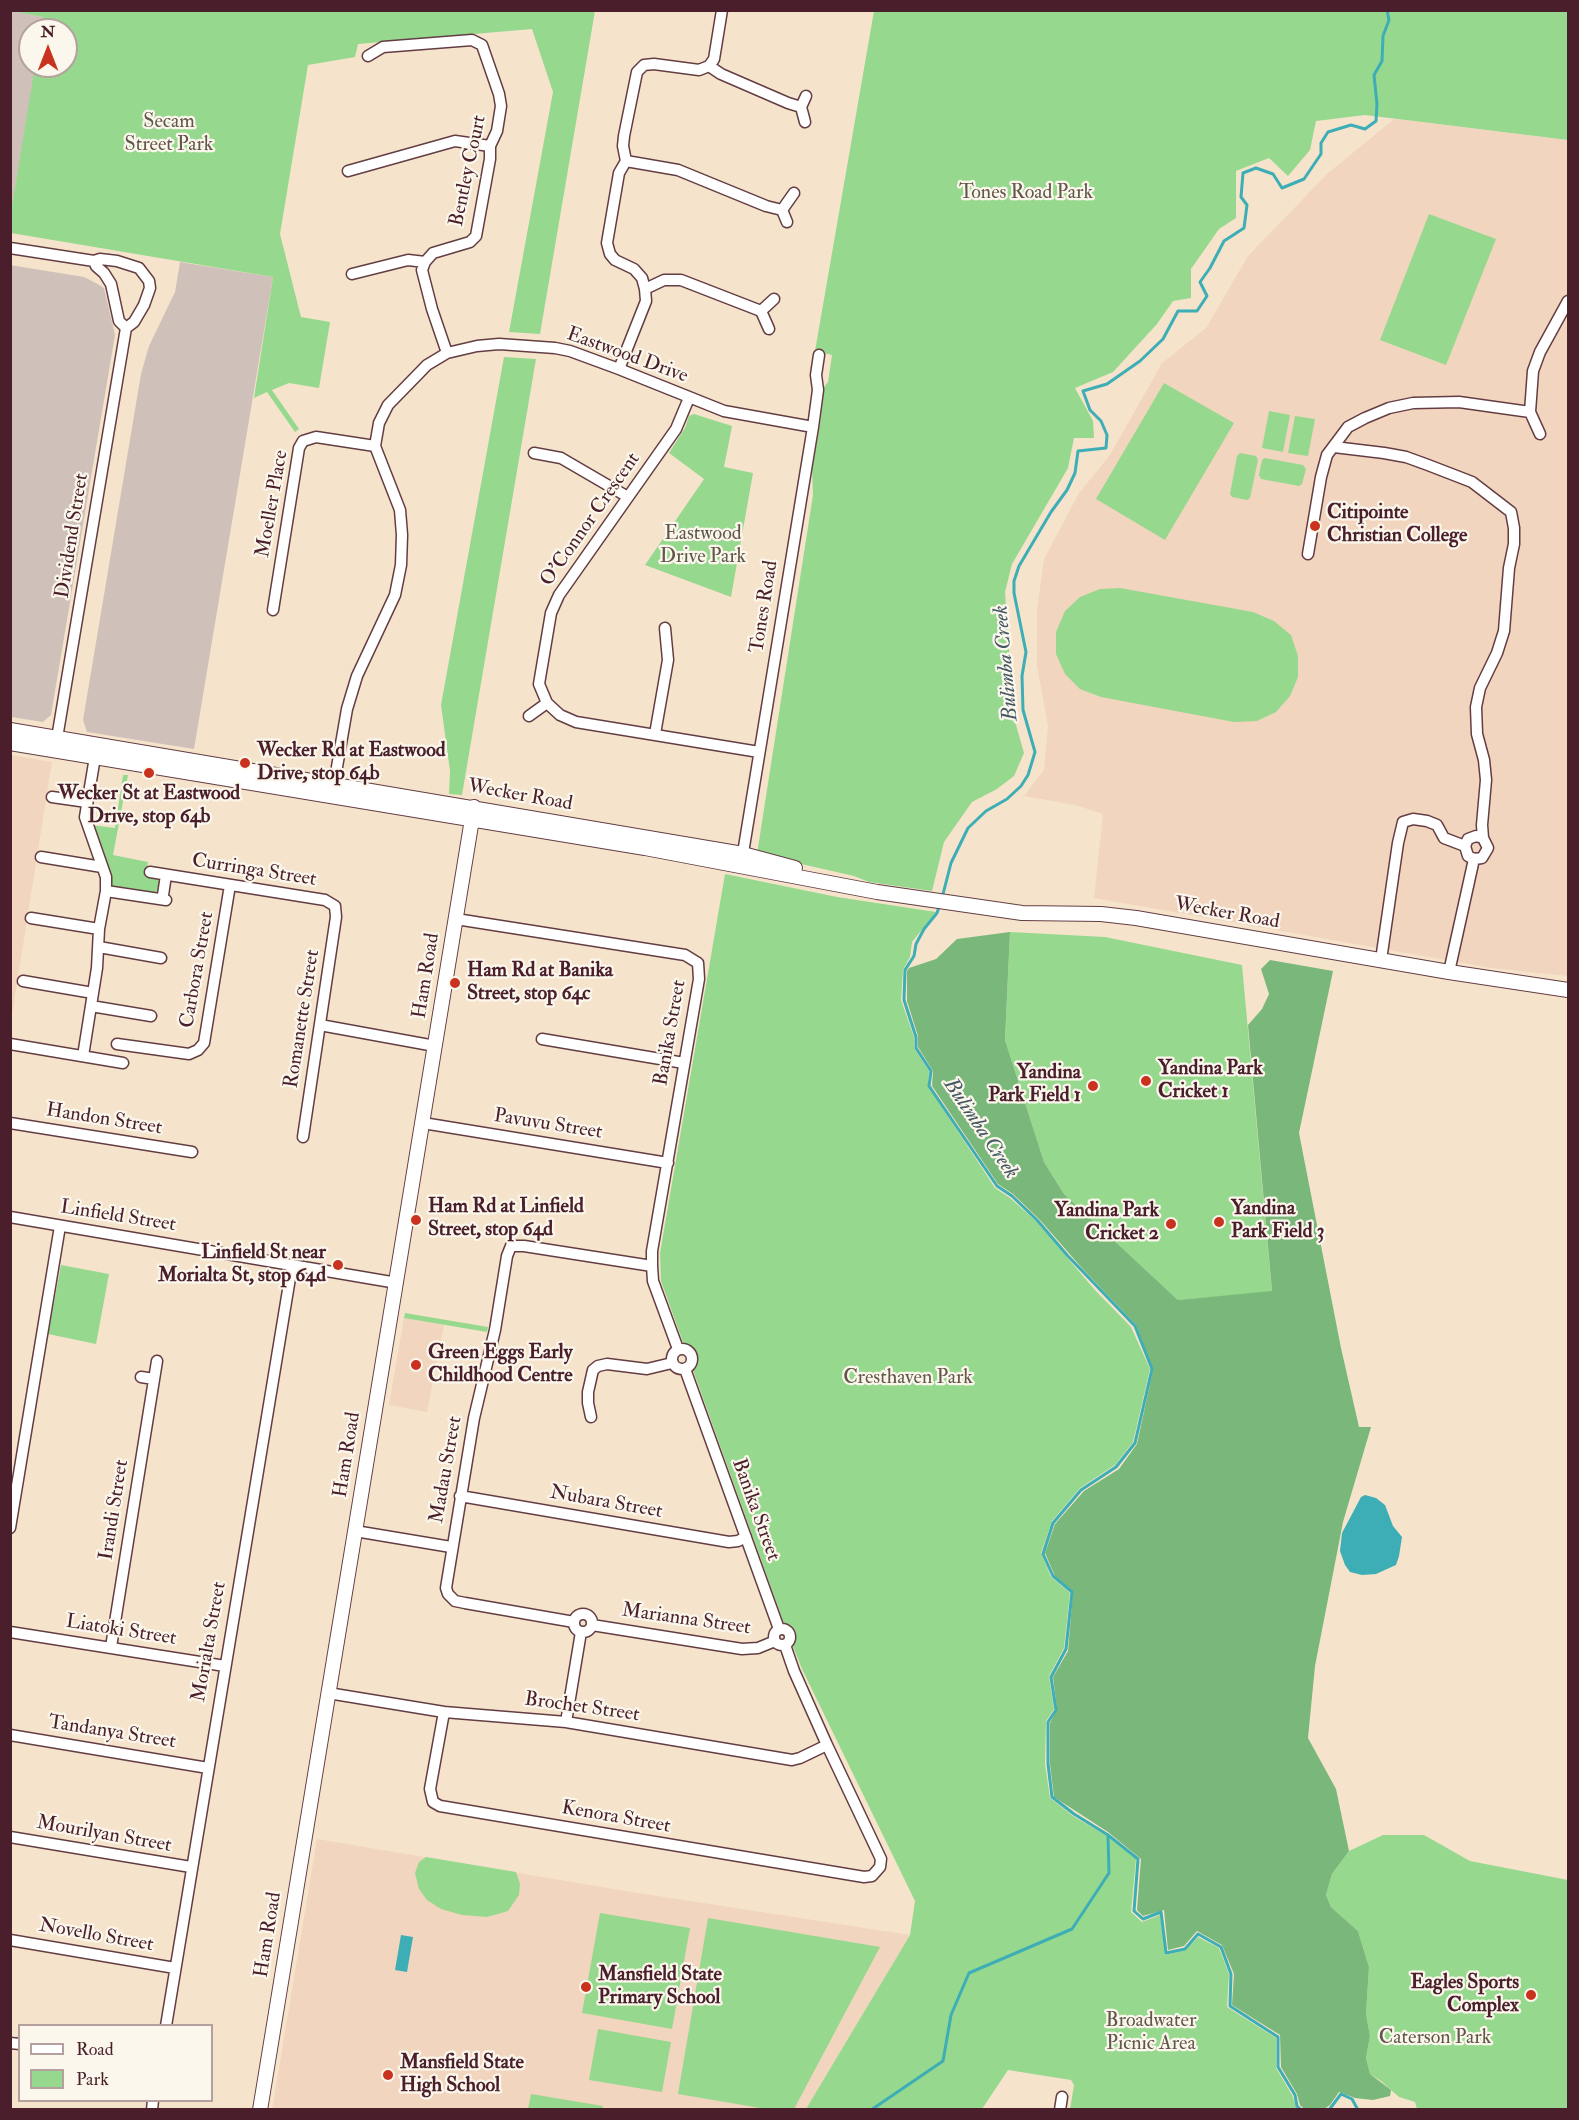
<!DOCTYPE html>
<style>
body{margin:0}
#map{position:relative;width:1579px;height:2120px;overflow:hidden;background:#f5e4cb;font-family:"IM FELL Double Pica",serif}
canvas{display:block}
.frame{position:absolute;inset:0;border:12px solid #4a1f2b;pointer-events:none}
.legend{position:absolute;left:18px;top:2024px;width:195px;height:78px;box-sizing:border-box;background:#fbf7ec;border:2px solid #b4a19f;margin:0;padding:8px 10px;list-style:none;font-size:18px;color:#4a1f2b}
.legend li{display:flex;align-items:center;gap:12px;height:30px}
.legend b{width:30px;border:2px solid #b4a19f}
.north{position:absolute;left:18px;top:18px;width:60px;height:60px;box-sizing:border-box;background:#fbf7ec;border:2px solid #b4a19f;border-radius:50%;rotate:0deg;font-size:16px;font-weight:700;line-height:24px;text-align:center;color:#4a1f2b}
.north::after{content:'';display:block;margin:auto;width:21px;height:27px;background:#c8321e;clip-path:polygon(50% 0,100% 100%,50% 72%,0 100%)}
</style>
<div id="map">
<canvas width="1579" height="2120"></canvas>
<div class="frame"></div>
<ul class="legend">
<li><b style="height:8px;background:#fff"></b>Road</li>
<li><b style="height:16px;background:#97d88f"></b>Park</li>
</ul>
<div class="north">N</div>
</div>
<script>
const g = document.querySelector('canvas').getContext('2d');
g.lineJoin = 'round';
function paint(path, color) {
  g.fillStyle = color;
  g.fill(path, 'evenodd');
}
function poly(rows) {
  const path = new Path2D();
  for (const r of rows) {
    if (r.length === 3) {
      path.moveTo(r[0] + r[2], r[1]);
      path.arc(r[0], r[1], r[2], 0, 2 * Math.PI);
      continue;
    }
    path.moveTo(r[0], r[1]);
    for (let i = 2; i < r.length; i += 2) path.lineTo(r[i], r[i + 1]);
  }
  return path;
}
function trace(path, color, width, dash) {
  g.strokeStyle = color;
  g.lineWidth = width;
  g.lineCap = dash ? 'butt' : 'round';
  g.setLineDash(dash || []);
  g.stroke(path);
}
function label(font, color, halo, rows, align = 'center') {
  g.font = font + ' "IM FELL Double Pica",serif';
  g.lineWidth = 4.5;
  g.setLineDash([]);
  g.textBaseline = 'middle';
  g.strokeStyle = halo;
  g.fillStyle = color;
  for (const [text, x, y, turn = 0] of rows) {
    g.save();
    g.translate(x, y);
    g.rotate((+turn || 0) * Math.PI / 180);
    g.textAlign = isNaN(turn) ? turn : align;
    if (halo) g.strokeText(text, 0, 0);
    g.fillText(text, 0, 0);
    g.restore();
  }
}
const built = poly([
 [1394,119,1568,140,1568,976,1491,968,1094,898,1103,814,1075,805,1024,796,1044,770,1048,726,1037,666,1037,610,1044,559,1079,493,1110,455,1162,363,1206,328,1248,256,1327,174],
 [11,755,52,762,11,1021],
 [404,1318,444,1325,427,1412,389,1405],
 [317,1839,632,1892,910,1935,806,2109,272,2110]
]);
const industrial = poly([
 [11,11,44,17,42,30,30,30,30,66,36,66,11,213],
 [180,262,273,277,194,749,87,732,83,720,141,374,149,346,175,292],
 [10,265,84,277,96,283,104,288,115,335,51,715,43,722,11,717]
]);
const green = poly([
 [11,11,595,11,540,334,509,332,553,92,532,29,358,44,355,57,308,65,280,234,301,317,330,322,319,388,289,383,272,390,299,429,295,432,267,392,254,398,273,277,11,233,11,212,35,66,66,66,66,30,42,30,43,17],
 [874,11,1568,11,1568,140,1365,115,1316,121,1310,150,1288,176,1269,158,1236,171,1236,218,1219,229,1191,269,1191,298,1173,301,1157,324,1113,372,1075,388,1093,421,1094,438,1074,438,1068,468,1012,564,1005,592,1014,718,1024,753,1014,776,997,789,972,802,944,842,932,891,869,882,854,876,757,854,813,495,812,470,821,417,823,388,828,382,832,355,815,351],
 [1429,214,1496,239,1446,365,1380,340],
 [504,357,536,359,462,795,449,794,450,771,441,705],
 [1164,383,1234,423,1165,540,1096,499],
 [1269,411,1290,415,1283,452,1262,448],
 [694,414,732,426,724,467,753,473,731,597,645,565,704,479,669,453,685,428,689,416],
 [1295,416,1315,419,1308,456,1288,453],
 [1240,453,1256,456,1258,460,1250,498,1247,500,1232,497,1230,494,1237,456],
 [1265,458,1303,465,1306,469,1302,484,1299,486,1261,479,1259,475,1262,460],
 [1120,588,1253,612,1274,621,1291,635,1298,656,1298,677,1290,696,1276,712,1257,721,1234,722,1101,697,1080,689,1065,674,1056,654,1056,632,1065,611,1080,597,1100,589],
 [123,775,128,775,113,855,148,862,146,876,159,880,159,887,155,894,112,887,111,877,91,825,115,828],
 [725,874,837,897,936,912,912,942,910,957,903,970,901,1000,914,1037,914,1048,929,1071,928,1086,995,1188,1010,1198,1036,1221,1094,1289,1131,1327,1150,1369,1133,1442,1115,1465,1080,1488,1052,1521,1041,1553,1051,1577,1070,1593,1064,1648,1049,1676,1054,1709,1046,1721,1045,1764,1050,1798,1073,1816,1107,1836,1136,1859,1131,1912,1142,1922,1160,1915,1165,1955,1186,1950,1198,1937,1219,1948,1229,1974,1227,2007,1276,2038,1276,2068,1292,2095,1297,2109,1070,2109,1074,2085,1071,2080,1008,2070,982,2109,806,2109,910,1935,915,1901,802,1669,783,1621,661,1281,660,1253],
 [1010,932,1105,937,1242,965,1272,1292,1178,1300,1064,1194,1044,1162,1005,1040],
 [61,1265,109,1274,96,1344,48,1334],
 [405,1313,488,1327,487,1332,404,1318],
 [1383,1835,1424,1835,1470,1861,1568,1880,1568,2109,1417,2109,1415,2102,1399,2097,1381,2081,1370,2074,1366,2058,1370,2036,1366,2014,1369,1967,1358,1931,1331,1907,1326,1895,1332,1874,1349,1851],
 [426,1857,516,1872,520,1884,519,1895,508,1911,487,1917,462,1915,441,1909,427,1900,419,1889,415,1873,419,1862],
 [600,1913,690,1928,672,2029,582,2013],
 [708,1918,880,1947,794,2109,766,2109,678,2094],
 [598,2029,671,2042,662,2092,589,2080],
 [531,2094,603,2106,602,2109,528,2109]
]);
const forest = poly([
 [1010,932,1005,1040,1044,1162,1064,1194,1178,1300,1272,1291,1248,1025,1262,1009,1269,994,1261,969,1270,960,1333,971,1299,1133,1341,1348,1359,1427,1371,1427,1343,1522,1315,1666,1308,1738,1336,1789,1349,1851,1332,1874,1326,1895,1331,1907,1358,1931,1369,1967,1366,2014,1370,2036,1366,2058,1370,2074,1391,2090,1390,2096,1373,2100,1355,2098,1339,2092,1330,2105,1324,2109,1304,2109,1300,2105,1297,2094,1281,2067,1280,2035,1232,2005,1234,1974,1222,1945,1197,1931,1184,1946,1168,1950,1164,1910,1143,1916,1137,1910,1141,1859,1108,1832,1054,1797,1050,1764,1050,1723,1057,1709,1053,1677,1068,1651,1073,1592,1055,1576,1045,1553,1055,1524,1084,1491,1119,1469,1137,1444,1153,1370,1136,1325,1081,1267,1040,1220,1013,1194,998,1184,932,1086,933,1071,918,1047,918,1036,907,1001,907,971,909,968,936,959,957,939]
]);
const water = poly([
 [1365,1495,1376,1498,1385,1505,1393,1526,1402,1537,1399,1556,1396,1565,1376,1574,1362,1575,1350,1572,1345,1565,1340,1551,1342,1533,1361,1497],
 [401,1935,413,1937,407,1972,395,1970]
]);
const stream = poly([
 [942,898,951,863,968,828,986,811,1007,799,1021,786,1028,775,1035,752,1023,710,1022,676,1026,652,1014,593,1014,581,1019,566,1051,512,1067,490,1075,473,1078,451,1106,448,1107,435,1101,421,1090,410,1083,391,1107,384,1140,361,1163,339,1178,311,1197,311,1207,296,1200,282,1210,268,1224,241,1244,228,1247,205,1241,197,1243,173,1256,168,1273,174,1282,188,1304,179,1321,154,1321,143,1328,132,1351,125,1365,129,1376,121,1377,104,1374,75,1382,61,1383,36,1389,20,1387,10],
 [940,904,937,913,924,929,916,944,914,956,905,970,904,1000,916,1037,916,1048,931,1071,929,1086,997,1186,1012,1196,1037,1220,1067,1255,1135,1326,1152,1369,1135,1443,1116,1467,1081,1490,1053,1523,1043,1554,1053,1576,1072,1592,1066,1649,1051,1677,1056,1710,1048,1722,1048,1764,1052,1797,1074,1814,1108,1835,1138,1859,1134,1911,1143,1919,1161,1912,1166,1953,1185,1949,1198,1934,1221,1947,1231,1974,1230,2006,1278,2037,1278,2067,1295,2095,1297,2106,1301,2110],
 [871,2110,943,2061,951,2015,969,1973,1072,1929,1109,1873,1108,1835],
 [1329,2110,1341,2094,1352,2099,1358,2110]
]);
const minor = poly([
 [368,56,383,47,472,40,482,45,499,94,501,106,497,131,490,146,490,159,476,236,470,242,433,253,425,262,422,270,432,309,447,353],
 [709,66,721,74,788,103,801,107],
 [805,122,801,107,806,96],
 [626,161,678,170,766,206,782,210],
 [348,171,455,141,490,146],
 [787,222,782,210,794,193],
 [10,248,94,261,100,259,117,261,139,268,149,281,150,288,144,305,134,322,126,328,56,744],
 [94,261,96,266,104,273,111,284,119,321,126,328],
 [352,274,408,260,425,262],
 [645,289,664,280,681,280,761,311],
 [769,329,761,311,774,299],
 [619,369,646,301,645,289,642,278,634,269,615,260,610,254,607,243,619,173,626,161,623,146,624,136,637,72,644,65,654,64,699,70,709,66,714,59,722,10],
 [689,398,676,429,559,595,551,613,539,684,547,703,560,715,576,722,759,752],
 [1540,434,1530,412,1533,371,1540,352,1568,301],
 [1334,447,1384,453,1406,457,1428,465,1472,482,1511,512,1514,528,1514,544,1509,568,1504,631,1497,653,1480,688,1476,707,1477,734,1484,760,1486,780,1482,825,1483,838,1488,848,1482,858,1474,859,1468,856,1465,846,1468,839,1476,836,1483,838],
 [534,453,561,458,628,497],
 [1308,554,1321,477,1327,455,1348,427,1365,418,1389,408,1413,403,1459,402,1530,412],
 [273,610,299,448,303,441,316,437,375,446],
 [529,716,547,703],
 [655,734,668,660,665,628],
 [333,790,347,709,357,676,395,595,401,565,402,535,400,510,375,446,379,423,388,405,427,365,447,353,477,346,499,344,555,348,570,351,619,369,724,411,813,427],
 [52,797,87,802],
 [41,857,102,867],
 [742,859,813,427,818,390,816,375,819,355],
 [150,872,325,900,335,906,336,917,303,1137],
 [106,891,166,900],
 [163,895,166,875],
 [31,918,99,929],
 [456,919,685,955,698,963,699,979,652,1251,652,1266,653,1281,678,1349],
 [99,947,161,958],
 [1381,960,1398,843,1403,822,1413,819,1427,821,1437,825,1444,838,1465,846],
 [1449,972,1474,859],
 [23,981,93,993],
 [91,1006,151,1016],
 [320,1025,435,1046],
 [542,1039,684,1063],
 [10,1044,123,1063],
 [117,1044,189,1054,198,1050,204,1043,230,885],
 [83,1056,97,968,99,929,106,891,106,877,85,817,96,751],
 [10,1123,192,1152],
 [423,1123,668,1163],
 [10,1217,397,1283],
 [682,1359,10],
 [685,1369,779,1629],
 [141,1377,154,1379],
 [591,1417,588,1403,588,1392,593,1370,598,1366,607,1364,647,1369,672,1363],
 [460,1496,729,1542,738,1541,746,1537],
 [10,1528,60,1226],
 [355,1531,451,1547],
 [583,1623,9],
 [574,1622,465,1603,455,1601,448,1594,446,1588,474,1418,495,1330,507,1256,511,1246,524,1246,652,1266],
 [592,1625,742,1649,758,1648,775,1641],
 [782,1637,8],
 [10,1632,225,1666],
 [111,1647,157,1361],
 [328,1693,444,1712,566,1722,792,1760,800,1758,827,1745],
 [444,1712,430,1789,433,1802,440,1806,864,1877,872,1876,880,1867,881,1859,827,1745,794,1671,785,1645],
 [566,1722,581,1632],
 [10,1735,208,1768],
 [10,1837,191,1867],
 [10,1940,175,1968],
 [166,2026,292,1266],
 [10,2043,20,2044],
 [152,2110,153,2100],
 [1060,2110,1062,2097]
]);
const tertiary = poly([
 [10,730,743,854,795,868],
 [10,743,645,848,877,892,1022,913,1101,914,1136,918,1449,972,1568,990],
 [260,2110,474,807]
]);
const markers = [
 [1315,526,6,"#c8321e"],
 [245,763,6,"#c8321e"],
 [149,773,6,"#c8321e"],
 [455,983,6,"#c8321e"],
 [1146,1081,6,"#c8321e"],
 [1093,1086,6,"#c8321e"],
 [416,1220,6,"#c8321e"],
 [1219,1222,6,"#c8321e"],
 [1171,1224,6,"#c8321e"],
 [338,1265,6,"#c8321e"],
 [416,1365,6,"#c8321e"],
 [586,1987,6,"#c8321e"],
 [1531,1995,6,"#c8321e"],
 [388,2075,6,"#c8321e"]
];
const parkNames = [
 ["Secam",169,123],
 ["Street Park",169,146],
 ["Tones Road Park",1026,194],
 ["Eastwood",703,535],
 ["Drive Park",703,558],
 ["Cresthaven Park",908,1379],
 ["Broadwater",1151,2022],
 ["Picnic Area",1151,2045],
 ["Caterson Park",1435,2039]
];
const streetNames = [
 ["Bentley Court",469,171,-78],
 ["Eastwood Drive",627,356,20],
 ["Moeller Place",273,504,-80],
 ["O'Connor Crescent",591,520,-55],
 ["Dividend Street",73,536,-81],
 ["Tones Road",765,607,-81],
 ["Wecker Road",520,796,10],
 ["Curringa Street",254,871,9],
 ["Wecker Road",1227,914,10],
 ["Carbora Street",198,970,-80],
 ["Ham Road",427,976,-81],
 ["Romanette Street",303,1019,-81],
 ["Banika Street",671,1033,-80],
 ["Handon Street",104,1120,9],
 ["Pavuvu Street",548,1125,9],
 ["Linfield Street",118,1217,9],
 ["Ham Road",348,1455,-81],
 ["Madau Street",447,1470,-80],
 ["Nubara Street",606,1503,10],
 ["Irandi Street",115,1510,-81],
 ["Banika Street",755,1510,70],
 ["Marianna Street",686,1620,8],
 ["Liatoki Street",121,1631,9],
 ["Morialta Street",210,1642,-80],
 ["Brochet Street",582,1708,8],
 ["Tandanya Street",112,1733,9],
 ["Kenora Street",616,1818,10],
 ["Mourilyan Street",104,1835,10],
 ["Ham Road",269,1935,-81],
 ["Novello Street",96,1936,10]
];
const poiNames = [
 ["Citipointe",1327,514],
 ["Christian College",1327,537],
 ["Wecker Rd at Eastwood",257,752],
 ["Drive, stop 64b",257,775],
 ["Wecker St at Eastwood",149,795,"center"],
 ["Drive, stop 64b",149,818,"center"],
 ["Ham Rd at Banika",467,972],
 ["Street, stop 64c",467,995],
 ["Yandina Park",1158,1070],
 ["Cricket 1",1158,1093],
 ["Yandina",1081,1074,"right"],
 ["Park Field 1",1081,1097,"right"],
 ["Ham Rd at Linfield",428,1208],
 ["Street, stop 64d",428,1231],
 ["Yandina",1231,1210],
 ["Park Field 3",1231,1233],
 ["Yandina Park",1159,1212,"right"],
 ["Cricket 2",1159,1235,"right"],
 ["Linfield St near",326,1254,"right"],
 ["Morialta St, stop 64d",326,1277,"right"],
 ["Green Eggs Early",428,1354],
 ["Childhood Centre",428,1377],
 ["Mansfield State",598,1976],
 ["Primary School",598,1999],
 ["Eagles Sports",1519,1984,"right"],
 ["Complex",1519,2007,"right"],
 ["Mansfield State",400,2064],
 ["High School",400,2087]
];
const waterNames = [
 ["Bulimba Creek",1007,663,-95],
 ["Bulimba Creek",980,1129,56]
];
paint(built, '#f2d5be');
paint(industrial, '#cfc1ba');
paint(green, '#97d88f');
paint(forest, '#79b87a');
paint(water, '#3daeb6');
trace(stream, '#3daeb6', 3);
trace(minor, '#643d43', 13);
trace(tertiary, '#643d43', 16);
trace(minor, '#fff', 10);
trace(tertiary, '#fff', 14);
for (const [x, y, r, color] of markers) {
  const dot = new Path2D();
  dot.arc(x, y, r, 0, 2 * Math.PI);
  g.fillStyle = color;
  g.fill(dot);
  trace(dot, '#fbf7ec', 2);
}
label('20px', '#615649', '#fbf7ec', parkNames);
label('20px', '#4a1f2b', '#fbf7ec', streetNames);
label('bold 20px', '#4a1f2b', '#fbf7ec', poiNames, 'left');
label('italic 21px', '#455863', '#fbf7ec', waterNames);
</script>
